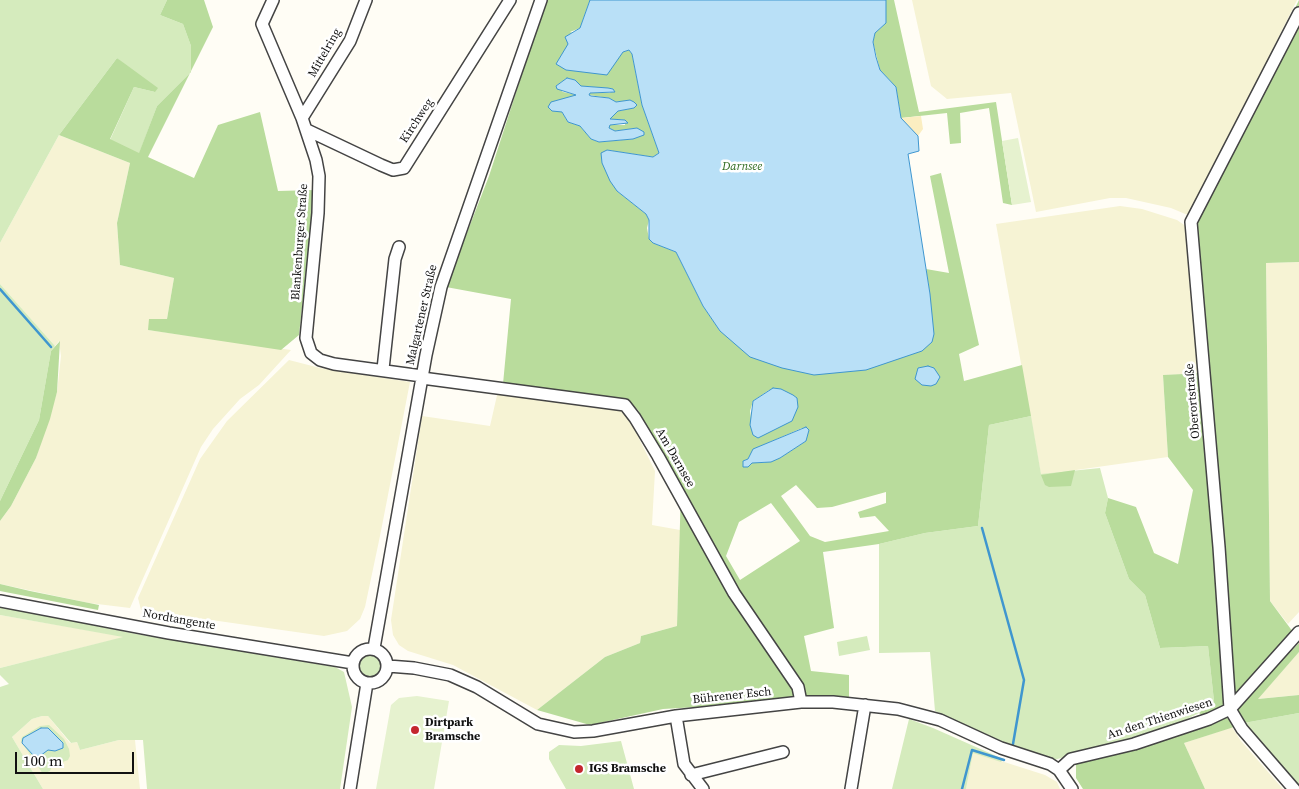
<!DOCTYPE html>
<meta charset="utf-8">
<style>
body{margin:0}
#map{position:relative;width:1299px;height:789px;overflow:hidden;background:#fffdf5;font-family:"Source Serif 4",serif}
canvas{display:block}
.scale{position:absolute;left:15px;top:752px;width:119px;height:22px;box-sizing:border-box;border:2px solid #111;border-top:0;padding-left:6px;font-size:15px;line-height:18px;white-space:nowrap;color:#111;-webkit-text-stroke:4px #fff;paint-order:stroke}
</style>
<div id="map">
<canvas width="1299" height="789"></canvas>
<div class="scale">100 m</div>
</div>
<script>
const g = document.querySelector('canvas').getContext('2d');
g.lineJoin = 'round';
function paint(path, color) {
  g.fillStyle = color;
  g.fill(path, 'evenodd');
}
function poly(rows) {
  const path = new Path2D();
  for (const r of rows) {
    if (r.length === 3) {
      path.moveTo(r[0] + r[2], r[1]);
      path.arc(r[0], r[1], r[2], 0, 2 * Math.PI);
      continue;
    }
    path.moveTo(r[0], r[1]);
    for (let i = 2; i < r.length; i += 2) path.lineTo(r[i], r[i + 1]);
  }
  return path;
}
function trace(path, color, width, dash) {
  g.strokeStyle = color;
  g.lineWidth = width;
  g.lineCap = dash ? 'butt' : 'round';
  g.setLineDash(dash || []);
  g.stroke(path);
}
function label(font, color, halo, rows, align = 'center') {
  g.font = font + ' "Source Serif 4",serif';
  g.lineWidth = 5;
  g.setLineDash([]);
  g.textBaseline = 'middle';
  g.strokeStyle = halo;
  g.fillStyle = color;
  for (const [text, x, y, turn = 0] of rows) {
    g.save();
    g.translate(x, y);
    g.rotate((+turn || 0) * Math.PI / 180);
    g.textAlign = isNaN(turn) ? turn : align;
    if (halo) g.strokeText(text, 0, 0);
    g.fillText(text, 0, 0);
    g.restore();
  }
}
const farmland = poly([
 [912,0,1297,0,1190,216,1171,208,1126,198,1110,198,1036,212,1011,93,947,99,931,86],
 [59,135,130,163,117,223,120,265,174,278,167,319,148,330,291,350,259,385,240,399,213,429,201,447,130,608,89,603,0,584,0,521,11,506,36,458,57,392,61,356,59,341,55,346,0,284,0,243],
 [1120,206,1142,209,1177,220,1187,227,1199,374,1163,375,1168,457,1041,475,996,224],
 [1299,262,1299,612,1288,624,1270,601,1266,263],
 [289,360,320,368,410,382,380,536,365,607,360,619,347,631,324,636,141,610,138,598,200,459,227,421],
 [498,391,610,407,627,414,655,471,652,525,680,530,677,626,641,636,640,643,605,657,537,710,453,665,408,651,399,645,393,635,391,620,422,416,490,426],
 [0,615,115,635,125,637,0,668],
 [1299,652,1299,695,1257,699],
 [42,716,48,716,70,743,77,742,80,750,119,740,135,740,140,789,43,789,12,737,32,719],
 [1232,727,1241,741,1283,789,1205,789,1184,743],
 [973,752,1045,775,1057,782,1060,789,966,789]
]);
const green = poly([
 [0,0,167,0,160,15,183,24,191,46,191,72,157,106,139,154,110,140,134,87,155,92,117,58,59,135,0,243],
 [0,284,55,346,51,351,39,420,0,501],
 [1031,416,1041,474,1100,468,1108,498,1105,513,1129,579,1145,595,1160,648,1208,646,1214,701,1199,713,1173,726,1054,760,1008,744,935,711,930,652,879,653,879,544,925,533,978,526,989,425],
 [0,606,136,634,335,667,344,672,352,707,340,789,147,789,143,740,119,740,80,750,77,742,71,743,48,716,42,716,32,719,12,737,43,789,0,789,0,687,9,684,0,675,0,668,123,637,0,615],
 [867,636,870,650,839,656,837,642],
 [370,666,12],
 [1299,713,1299,785,1244,723],
 [909,719,933,728,1003,759,1001,762,973,753,966,789,892,789],
 [49,725,64,739,69,749,70,756,68,760,52,766,50,771,43,774,21,741,22,737,40,726],
 [621,741,634,789,566,789,549,759,549,752,559,745,581,746]
]);
const forest = poly([
 [167,0,204,0,213,27,148,157,194,178,218,125,260,112,278,191,315,190,299,335,281,350,148,330,149,319,167,319,174,278,120,265,117,223,130,163,59,135,117,58,158,88,155,92,134,87,110,139,139,153,157,106,191,72,191,46,183,24,160,15],
 [546,0,590,0,580,28,570,32,623,52,629,50,632,54,642,105,659,153,653,157,607,150,617,191,646,214,649,220,647,228,649,239,653,243,676,252,703,306,720,331,930,294,926,269,949,273,930,176,941,173,979,345,959,354,964,381,1022,365,1031,416,989,425,978,526,925,533,879,544,823,552,834,628,804,636,811,671,849,675,849,698,663,709,590,725,537,710,605,657,640,643,641,636,677,626,681,488,638,410,629,403,503,384,511,299,446,287,489,176],
 [567,78,575,80,581,86,613,89,610,93,590,93,589,95,609,98,616,102,625,101,634,108,618,111,610,117,610,119,625,120,625,125,609,125,609,128,615,131,637,128,633,139,599,142,591,139,580,126,568,122,562,112,577,95,563,92,556,86],
 [769,390,758,438,753,434,750,411,753,401],
 [802,428,806,441,780,458,762,463,743,461,748,459,754,449],
 [796,485,817,508,832,507,886,492,886,503,858,512,860,518,875,516,889,531,825,542,810,536,781,496],
 [771,503,800,541,740,580,726,556,739,522],
 [886,0,894,0,919,112,996,102,1012,205,1003,203,989,108,960,113,961,143,950,144,947,113,901,118,896,87,880,70,873,42,875,33,886,23],
 [1299,0,1299,262,1266,263,1270,601,1293,632,1232,700,1223,707,1203,716,1199,713,1214,701,1208,646,1160,648,1145,595,1129,579,1105,513,1108,498,1136,507,1154,553,1178,564,1193,490,1168,457,1163,375,1203,373,1191,222],
 [60,341,57,392,50,419,36,458,11,506,0,521,0,501,39,420,51,351],
 [1075,470,1071,486,1049,487,1045,485,1041,475],
 [0,584,30,591,99,605,98,610,0,591],
 [1299,643,1299,652,1258,699,1299,695,1299,713,1244,723,1238,709,1240,702],
 [1226,716,1234,727,1184,743,1205,789,1083,789,1076,778,1076,763,1180,735]
]);
const sand = poly([
 [921,116,923,129,918,136,919,151,901,118]
]);
const pitch = poly([
 [1018,138,1031,202,1012,205,1002,141],
 [417,696,449,701,434,789,376,789,391,705,399,698]
]);
const water = poly([
 [590,0,886,0,886,23,875,33,873,42,876,57,880,70,896,87,901,118,918,136,919,151,908,154,930,294,934,334,932,342,922,351,866,370,814,375,782,368,750,357,720,331,703,306,676,252,653,243,649,239,649,220,646,214,617,191,610,181,602,163,601,153,607,150,653,157,659,153,642,105,632,54,629,50,623,52,607,75,566,70,556,64,568,44,565,37,580,28,590,0],
 [567,78,575,80,581,86,608,88,613,89,615,92,590,93,589,95,591,96,609,98,616,102,630,100,634,102,637,105,634,108,618,111,610,119,625,120,628,123,610,125,609,128,615,131,637,128,644,132,644,135,633,139,599,142,591,139,580,126,568,122,562,112,552,111,548,107,551,102,576,95,557,89,556,86,567,78],
 [928,366,934,368,940,377,936,384,931,386,922,385,915,379,918,368,928,366],
 [773,388,781,389,793,395,797,398,798,407,792,421,758,438,753,435,750,425,753,401,773,388],
 [806,427,809,430,806,441,780,458,771,462,752,463,748,467,743,467,743,461,748,459,753,449,806,427],
 [41,728,48,728,63,743,63,748,55,751,48,750,40,756,33,755,22,743,23,738,41,728]
]);
const stream = poly([
 [0,289,51,347],
 [982,528,1024,680,1013,744],
 [962,789,972,750,1004,760]
]);
const minor = poly([
 [273,0,262,24,302,118,316,160,319,176,318,213,306,338,311,353,320,360,334,364,422,376],
 [302,118,350,41,366,0],
 [307,130,381,165,393,170,404,168,510,0],
 [383,369,395,259,399,247],
 [422,378,625,405,635,418,658,456,734,593,798,687,801,702],
 [0,601,169,633,353,663],
 [374,648,426,355,441,287,541,0],
 [370,666,17],
 [388,666,414,668,450,675,477,687,538,724,574,732,593,731,676,716,801,702,833,702,898,709,940,720,1001,748,1050,764,1059,770,1072,789],
 [676,716,684,764,703,789],
 [1059,770,1071,759,1134,744,1209,719,1230,709,1299,632],
 [691,775,783,752],
 [350,789,367,683],
 [851,789,865,705],
 [1294,789,1242,729,1230,709,1219,547,1191,222,1299,13]
]);
const markers = [
 [415,730,5,"#c4262e"],
 [579,769,5,"#c4262e"]
];
const streetNames = [
 ["Mittelring",325,53,-60],
 ["Kirchweg",417,121,-57],
 ["Blankenburger Straße",300,242,-86],
 ["Malgartener Straße",422,315,-77],
 ["Oberortstraße",1193,401,-95],
 ["Am Darnsee",675,458,60],
 ["Nordtangente",179,620,10],
 ["Bührener Esch",732,696,-6],
 ["An den Thienwiesen",1160,719,-18]
];
const parkNames = [
 ["Darnsee",742,167]
];
const poiNames = [
 ["Dirtpark",425,723],
 ["Bramsche",425,737],
 ["IGS Bramsche",589,769]
];
paint(farmland, '#f6f3d4');
paint(green, '#d5ebbd');
paint(forest, '#b9dc9c');
paint(sand, '#fbeec1');
paint(pitch, '#e6f2cf');
paint(water, '#b9e0f7');
trace(water, '#3f96cf', 1);
trace(stream, '#3f96cf', 2.5);
trace(minor, '#444', 14);
trace(minor, '#fff', 11);
for (const [x, y, r, color] of markers) {
  const dot = new Path2D();
  dot.arc(x, y, r, 0, 2 * Math.PI);
  g.fillStyle = color;
  g.fill(dot);
  trace(dot, '#fff', 2);
}
label('12px', '#111', '#fff', streetNames);
label('italic 12px', '#2f6b1f', '#fff', parkNames);
label('bold 12px', '#111', '#fff', poiNames, 'left');
</script>
